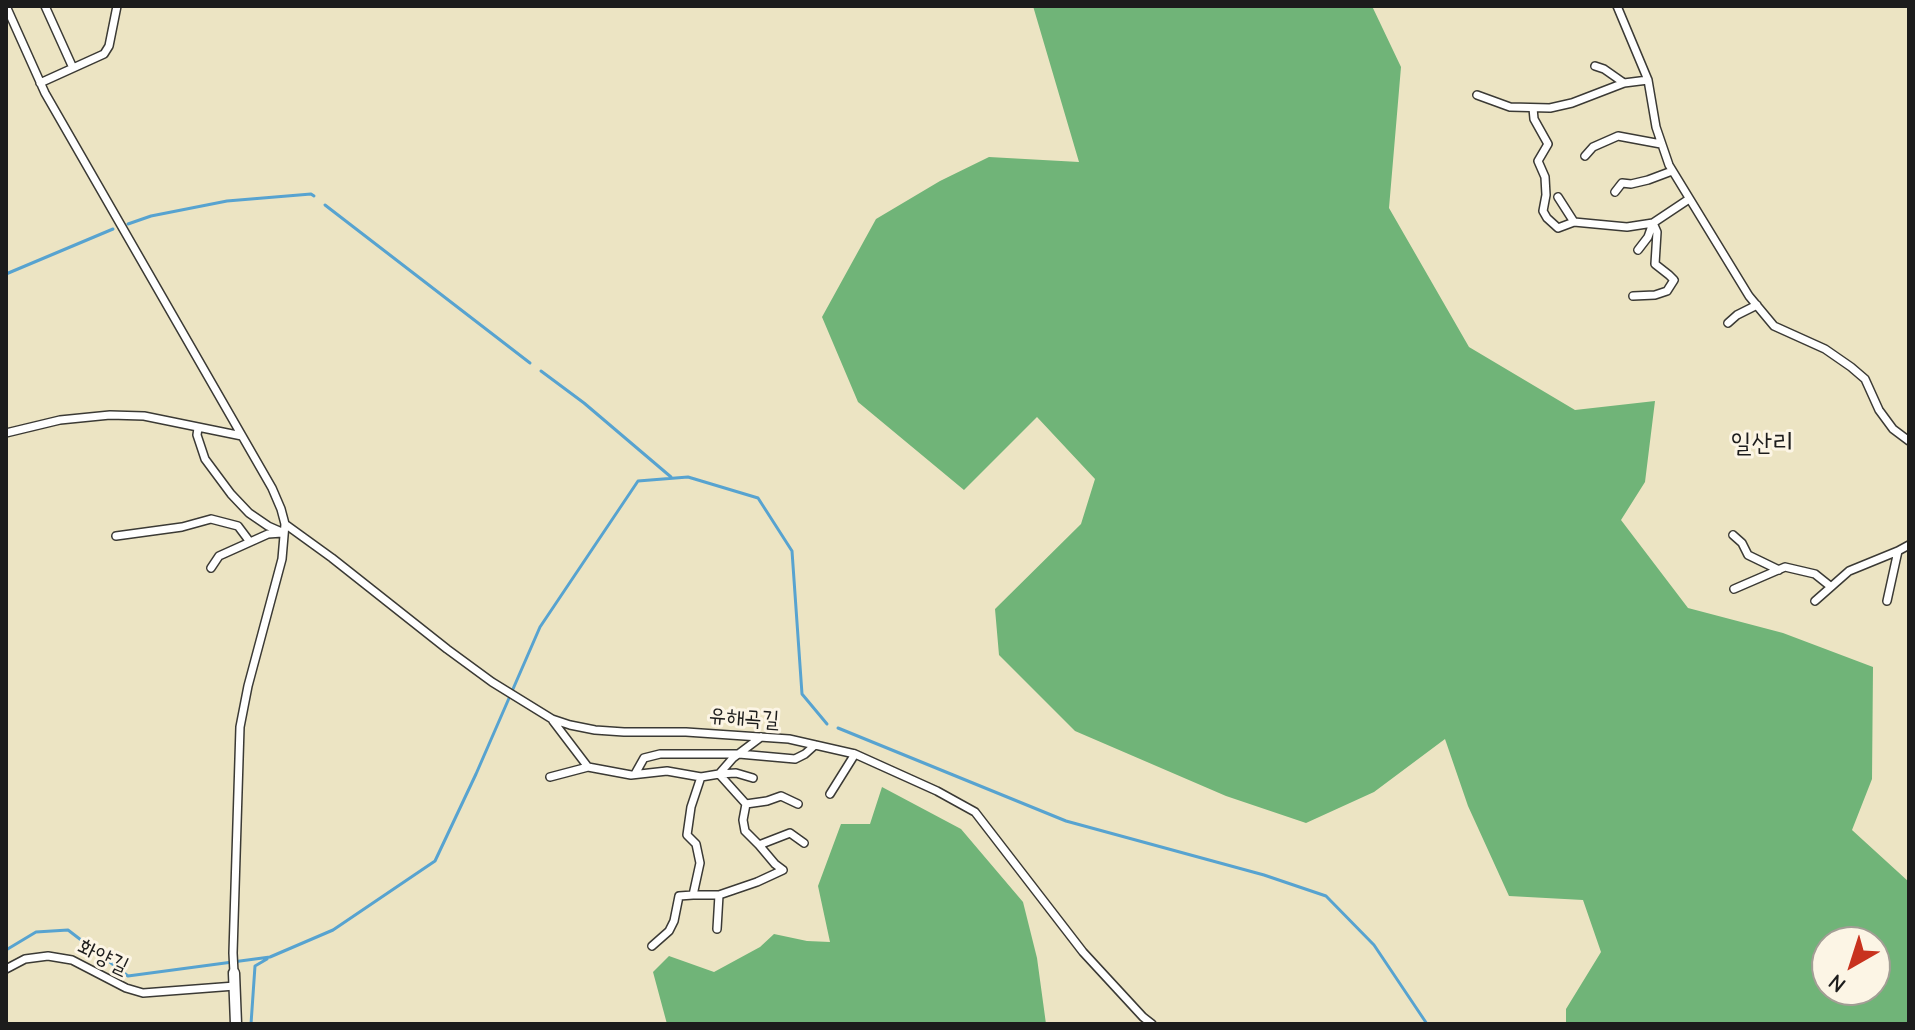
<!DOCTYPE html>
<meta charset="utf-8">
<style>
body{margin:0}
#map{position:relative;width:1915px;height:1030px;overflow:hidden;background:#ece4c3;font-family:"Comic Neue",sans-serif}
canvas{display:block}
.frame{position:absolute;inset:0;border:8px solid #1c1c1c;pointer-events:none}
.north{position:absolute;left:1811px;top:926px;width:80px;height:80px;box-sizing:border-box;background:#fcf5e5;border:2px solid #a29e95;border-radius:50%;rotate:219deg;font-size:22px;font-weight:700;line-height:32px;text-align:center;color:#1c1c1c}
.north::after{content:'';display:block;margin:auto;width:28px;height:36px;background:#c8321e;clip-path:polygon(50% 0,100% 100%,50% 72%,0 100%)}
</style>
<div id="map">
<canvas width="1915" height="1030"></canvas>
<div class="frame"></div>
<div class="north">N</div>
</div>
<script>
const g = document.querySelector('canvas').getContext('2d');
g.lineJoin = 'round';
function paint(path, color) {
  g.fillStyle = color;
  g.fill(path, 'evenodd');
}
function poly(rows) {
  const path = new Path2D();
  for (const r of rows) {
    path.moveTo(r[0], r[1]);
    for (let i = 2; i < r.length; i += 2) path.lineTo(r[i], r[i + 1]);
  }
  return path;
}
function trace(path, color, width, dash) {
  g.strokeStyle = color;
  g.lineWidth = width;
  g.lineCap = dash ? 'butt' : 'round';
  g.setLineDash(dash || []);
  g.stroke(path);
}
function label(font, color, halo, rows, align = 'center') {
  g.font = font + ' "Comic Neue","Poor Story",sans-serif';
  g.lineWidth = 6;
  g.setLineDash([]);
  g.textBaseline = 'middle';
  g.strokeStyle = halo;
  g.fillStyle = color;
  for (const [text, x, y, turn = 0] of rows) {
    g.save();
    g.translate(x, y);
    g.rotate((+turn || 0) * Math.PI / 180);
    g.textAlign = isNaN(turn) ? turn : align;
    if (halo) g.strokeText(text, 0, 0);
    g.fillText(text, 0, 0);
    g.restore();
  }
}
const forest = poly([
 [1033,6,1372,6,1401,67,1389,208,1469,347,1575,410,1655,401,1645,482,1621,520,1688,608,1783,633,1873,667,1872,779,1852,830,1909,882,1908,1024,1566,1024,1566,1009,1601,952,1583,900,1509,896,1468,806,1445,739,1374,792,1306,823,1226,796,1075,731,999,655,995,609,1081,524,1095,479,1037,417,964,490,858,402,822,317,876,219,940,181,989,157,1079,162],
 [1827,942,1875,942,1875,990,1827,990],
 [882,787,961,829,1023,902,1037,958,1046,1024,667,1024,653,972,669,956,714,972,760,947,774,934,807,941,830,942,818,886,841,824,870,824]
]);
const stream = poly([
 [325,205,530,363],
 [128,224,151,216,227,201,311,194,314,196],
 [6,274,113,229],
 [541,371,584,403,671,477],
 [838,728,1066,821,1264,875,1326,896,1374,945,1427,1024],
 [6,950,36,932,68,930,128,976,270,957,333,930,435,861,476,774,540,627,638,481,688,477,758,498,792,551,802,694,827,724],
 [251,1024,255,966,267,959]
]);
const street = poly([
 [6,6,45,93,272,488,281,509,285,524,282,559,248,686,240,727,233,953,234,973],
 [45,6,73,68],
 [1617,6,1648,80,1656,127,1669,165,1749,296,1774,326,1825,349,1851,367,1865,379,1879,410,1893,429,1909,441],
 [1595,66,1604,69,1624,83],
 [40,83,104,54,109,46,117,6],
 [1477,95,1510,107,1550,108,1572,103,1624,83,1648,80],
 [1533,108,1534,119,1548,144,1538,161,1545,177,1546,195,1543,211,1547,218,1558,228,1574,222,1627,227,1653,223,1689,199],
 [1585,156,1593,147,1618,136,1661,144],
 [1615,192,1622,183,1631,184,1648,180,1672,171],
 [1558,197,1574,222],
 [1638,250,1648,237,1653,223],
 [1633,296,1655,295,1667,291,1674,280,1669,275,1655,264,1657,232,1653,223],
 [1728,323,1737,315,1757,305],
 [198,428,197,435,205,459,231,494,249,513,268,526,284,533],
 [6,433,60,420,110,415,144,416,242,436],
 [285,524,332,558,447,649,492,682,552,719,570,725,595,730,624,732,686,732,789,739,855,754,937,791,975,812,1083,952,1143,1017,1152,1024],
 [1733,535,1742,543,1748,555,1779,570],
 [116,536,182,527,211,519,238,526,250,542],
 [211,568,219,556,268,534,282,533],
 [1734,589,1785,567,1815,574,1830,586],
 [1815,601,1849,571,1898,551],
 [1887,601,1898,551,1909,545],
 [553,721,588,767,631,775,667,771,701,777,719,774,733,758,761,737],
 [635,774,644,758,660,754,739,754,795,759,805,754,815,745],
 [719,774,746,804,767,801,781,796,798,804],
 [719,774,736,773,753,778],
 [550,777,588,767],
 [830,794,855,754],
 [746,804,743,820,745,831,759,845,790,833,804,843],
 [693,895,719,895,757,882,783,870,775,864,759,845],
 [717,929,719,895],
 [652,946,669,931,674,921,679,896,693,895,700,863,696,844,687,835,691,807,701,777],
 [6,969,25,959,48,956,72,960,126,988,143,993,235,986]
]);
const secondary = poly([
 [234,973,236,1024]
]);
const streetNames = [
 ["유해곡길",744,718,4],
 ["화양길",103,957,25]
];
const quarterNames = [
 ["일산리",1762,444]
];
paint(forest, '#70b478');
trace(stream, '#57a3d0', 3);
trace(street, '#3b3a35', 10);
trace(secondary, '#3b3a35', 13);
trace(street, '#fff', 7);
trace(secondary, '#fff', 10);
label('22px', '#1c1c1c', '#fcf5e5', streetNames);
label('26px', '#1c1c1c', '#fcf5e5', quarterNames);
</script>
